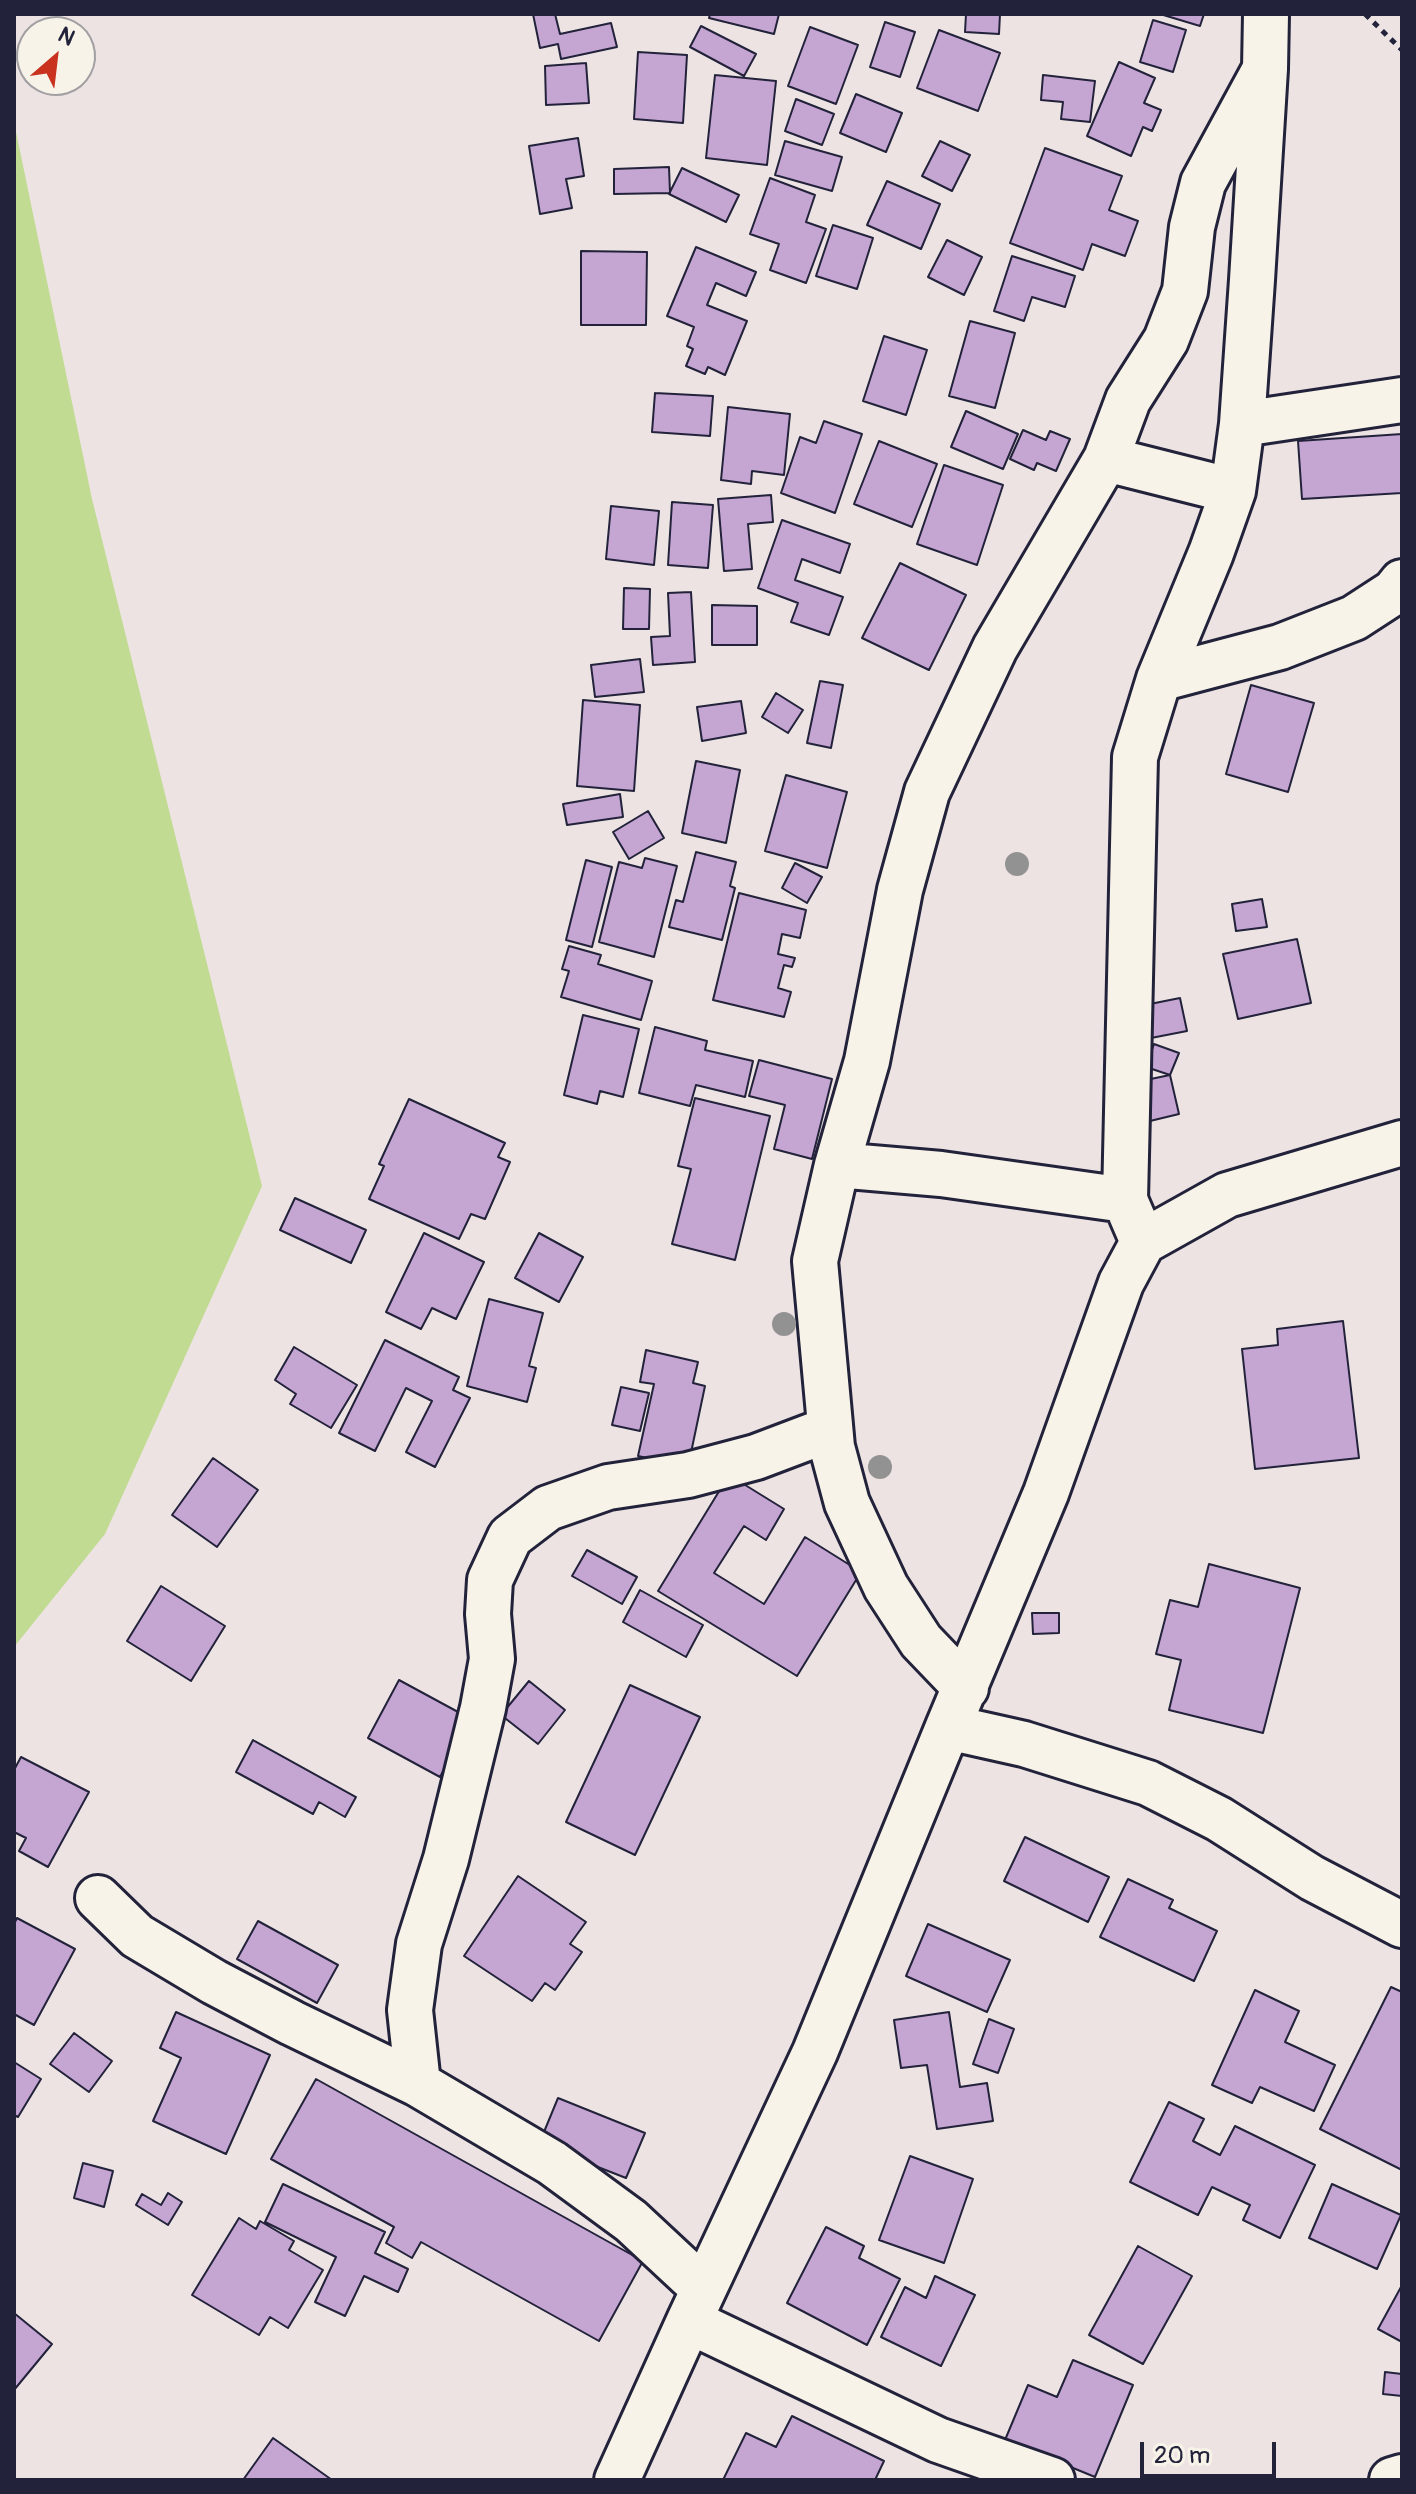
<!DOCTYPE html>
<style>
body{margin:0}
#map{position:relative;width:1416px;height:2494px;overflow:hidden;background:#ede3e3;font-family:Pangolin,sans-serif}
canvas{display:block}
.frame{position:absolute;inset:0;border:16px solid #22223b;pointer-events:none}
.north{position:absolute;left:16px;top:16px;width:80px;height:80px;box-sizing:border-box;background:#f7f3e8;border:2px solid #a29fa3;border-radius:50%;rotate:28deg;font-size:22px;font-weight:700;line-height:32px;text-align:center;color:#22223b}
.north::after{content:'';display:block;margin:auto;width:28px;height:36px;background:#c8321e;clip-path:polygon(50% 0,100% 100%,50% 72%,0 100%)}
.scale{position:absolute;left:1140px;top:2442px;width:136px;height:36px;box-sizing:border-box;border:4px solid #22223b;border-top:0;padding-left:10px;font-size:24px;line-height:28px;white-space:nowrap;color:#22223b;-webkit-text-stroke:6px #f7f3e8;paint-order:stroke}
</style>
<div id="map">
<canvas width="1416" height="2494"></canvas>
<div class="frame"></div>
<div class="north">N</div>
<div class="scale">20 m</div>
</div>
<script>
const g = document.querySelector('canvas').getContext('2d');
g.lineJoin = 'round';
function paint(path, color) {
  g.fillStyle = color;
  g.fill(path, 'evenodd');
}
function poly(rows) {
  const path = new Path2D();
  for (const r of rows) {
    path.moveTo(r[0], r[1]);
    for (let i = 2; i < r.length; i += 2) path.lineTo(r[i], r[i + 1]);
  }
  return path;
}
function trace(path, color, width, dash) {
  g.strokeStyle = color;
  g.lineWidth = width;
  g.lineCap = dash ? 'butt' : 'round';
  g.setLineDash(dash || []);
  g.stroke(path);
}
const green = poly([
 [14,122,92,499,262,1186,105,1534,14,1647]
]);
const building = poly([
 [533,14,555,14,560,34,611,23,617,47,561,59,558,44,540,48,533,14],
 [710,14,779,14,774,34,709,18,710,14],
 [966,14,1000,14,999,34,965,32,966,14],
 [1160,14,1204,14,1200,26,1160,14],
 [1153,20,1186,30,1173,72,1140,62,1153,20],
 [885,22,915,32,900,77,870,67,885,22],
 [701,26,756,54,744,76,690,47,701,26],
 [810,27,858,45,836,104,788,86,810,27],
 [939,30,1000,53,978,111,917,88,939,30],
 [638,52,687,55,683,123,634,119,638,52],
 [1119,62,1155,78,1144,103,1161,110,1152,131,1143,127,1131,156,1087,136,1119,62],
 [586,63,589,103,546,105,545,66,586,63],
 [715,75,776,81,767,165,706,158,715,75],
 [1043,75,1095,81,1090,122,1061,119,1063,102,1041,100,1043,75],
 [856,94,902,113,886,152,840,133,856,94],
 [796,99,834,114,822,145,785,131,796,99],
 [578,138,584,176,566,179,572,208,540,214,529,146,578,138],
 [785,141,842,157,832,191,775,175,785,141],
 [940,141,970,155,952,191,922,176,940,141],
 [1045,148,1122,176,1109,210,1138,221,1125,256,1092,244,1083,270,1010,243,1045,148],
 [669,167,670,193,614,194,614,169,669,167],
 [682,168,739,195,726,222,669,194,682,168],
 [770,178,815,195,806,222,826,229,806,283,770,270,779,244,750,234,770,178],
 [887,181,940,204,921,249,867,225,887,181],
 [833,225,873,238,857,289,816,276,833,225],
 [947,240,982,257,964,295,928,277,947,240],
 [696,247,756,272,746,296,716,283,707,305,747,321,725,375,708,367,705,374,686,366,693,349,687,346,694,327,667,316,696,247],
 [581,251,647,252,646,325,581,325,581,251],
 [1012,256,1075,276,1065,307,1032,297,1024,321,994,311,1012,256],
 [970,321,1015,333,995,408,949,396,970,321],
 [884,336,927,350,906,415,863,401,884,336],
 [655,393,713,396,710,436,652,432,655,393],
 [728,407,790,414,784,475,752,471,751,484,721,480,728,407],
 [966,411,1018,434,1003,469,951,447,966,411],
 [824,421,862,434,835,513,781,493,800,437,816,443,824,421],
 [1023,430,1046,440,1050,431,1070,439,1056,471,1037,463,1034,470,1010,459,1023,430],
 [1402,434,1402,493,1302,499,1298,441,1402,434],
 [879,441,937,464,912,527,854,504,879,441],
 [944,465,1003,485,977,565,917,544,944,465],
 [771,495,773,522,748,524,752,569,724,571,718,499,771,495],
 [672,502,713,505,708,568,668,565,672,502],
 [611,506,659,511,654,565,606,559,611,506],
 [782,520,850,544,840,573,802,559,795,580,843,597,829,635,791,622,798,603,758,588,782,520],
 [900,563,966,595,929,670,862,638,900,563],
 [624,588,650,589,649,629,623,629,624,588],
 [691,592,695,662,653,665,651,637,670,636,668,593,691,592],
 [712,605,757,606,757,645,712,645,712,605],
 [640,659,644,692,595,697,591,665,640,659],
 [820,681,843,685,831,748,807,743,820,681],
 [1251,685,1314,703,1288,792,1226,774,1251,685],
 [776,693,803,710,788,733,762,717,776,693],
 [583,700,640,705,634,791,577,786,583,700],
 [741,701,746,733,702,741,697,707,741,701],
 [696,761,740,770,726,843,682,833,696,761],
 [786,775,847,792,827,868,765,851,786,775],
 [620,794,623,817,567,825,563,804,620,794],
 [648,811,664,838,629,859,613,832,648,811],
 [696,852,736,862,730,886,735,888,722,940,669,927,676,900,683,902,696,852],
 [645,858,677,866,654,957,599,942,619,862,642,868,645,858],
 [586,860,612,867,592,947,566,940,586,860],
 [795,863,822,877,807,903,782,888,795,863],
 [739,893,806,910,800,938,782,934,778,954,795,958,792,967,784,965,778,988,791,992,784,1017,713,1000,739,893],
 [1262,899,1267,927,1236,931,1232,904,1262,899],
 [1297,939,1311,1003,1238,1019,1223,954,1297,939],
 [569,946,601,955,598,964,652,981,641,1020,561,997,569,971,562,969,569,946],
 [1180,998,1187,1031,1151,1038,1145,1005,1180,998],
 [583,1015,639,1029,623,1097,600,1091,597,1104,564,1095,583,1015],
 [655,1027,707,1041,705,1050,753,1061,745,1097,696,1085,690,1106,639,1093,655,1027],
 [1154,1044,1179,1053,1170,1075,1146,1067,1154,1044],
 [759,1060,832,1079,812,1159,774,1149,785,1105,749,1096,759,1060],
 [1170,1075,1179,1114,1150,1121,1141,1081,1170,1075],
 [695,1098,770,1116,735,1260,672,1244,691,1169,678,1166,695,1098],
 [409,1099,505,1143,498,1157,510,1162,485,1219,471,1214,459,1239,369,1199,384,1166,379,1164,409,1099],
 [295,1198,366,1230,351,1263,280,1230,295,1198],
 [424,1233,484,1262,456,1319,432,1308,421,1329,386,1312,424,1233],
 [539,1233,583,1257,559,1302,515,1278,539,1233],
 [489,1299,543,1313,529,1366,536,1368,527,1402,467,1386,489,1299],
 [1343,1321,1359,1458,1255,1469,1242,1349,1278,1345,1277,1329,1343,1321],
 [385,1340,459,1377,453,1390,470,1398,435,1467,406,1452,432,1401,406,1388,375,1451,339,1433,385,1340],
 [294,1347,357,1385,331,1428,290,1404,296,1394,275,1380,294,1347],
 [646,1350,698,1362,693,1383,705,1386,688,1467,638,1456,654,1384,640,1382,646,1350],
 [621,1387,649,1393,640,1431,612,1425,621,1387],
 [213,1458,258,1490,217,1547,172,1515,213,1458],
 [729,1475,784,1509,766,1540,744,1526,714,1573,764,1604,805,1537,861,1572,797,1676,658,1591,729,1475],
 [587,1550,637,1577,622,1604,572,1576,587,1550],
 [1209,1564,1300,1588,1263,1733,1169,1710,1181,1660,1156,1654,1170,1600,1198,1607,1209,1564],
 [161,1586,225,1626,191,1681,127,1641,161,1586],
 [640,1590,703,1625,686,1657,623,1622,640,1590],
 [1032,1613,1059,1613,1059,1633,1033,1634,1032,1613],
 [399,1680,471,1719,440,1777,368,1738,399,1680],
 [529,1681,565,1710,538,1744,501,1715,529,1681],
 [630,1685,700,1717,635,1855,566,1822,630,1685],
 [253,1740,356,1797,345,1817,319,1802,313,1814,236,1772,253,1740],
 [21,1757,89,1792,48,1867,19,1851,26,1838,14,1832,14,1770,21,1757],
 [1025,1837,1109,1877,1088,1922,1004,1881,1025,1837],
 [518,1876,586,1922,570,1944,582,1952,555,1990,545,1983,532,2001,464,1956,518,1876],
 [1128,1879,1173,1900,1169,1908,1217,1931,1194,1981,1100,1937,1128,1879],
 [17,1918,75,1949,34,2025,14,2014,14,1924,17,1918],
 [258,1921,338,1965,317,2003,237,1959,258,1921],
 [928,1924,1010,1960,987,2012,906,1976,928,1924],
 [1391,1987,1402,1992,1402,2170,1320,2129,1391,1987],
 [1255,1990,1299,2011,1285,2042,1335,2065,1314,2111,1260,2087,1252,2103,1212,2085,1255,1990],
 [176,2012,270,2055,226,2154,153,2121,181,2058,160,2048,176,2012],
 [949,2012,960,2087,987,2083,993,2121,937,2129,927,2065,901,2068,894,2020,949,2012],
 [989,2019,1014,2029,998,2073,973,2064,989,2019],
 [74,2033,112,2061,89,2092,50,2064,74,2033],
 [14,2062,41,2079,18,2117,14,2115,14,2062],
 [316,2079,643,2261,599,2341,421,2242,412,2258,386,2243,394,2227,271,2159,316,2079],
 [558,2098,645,2133,626,2178,539,2144,558,2098],
 [1169,2102,1204,2119,1193,2141,1220,2155,1235,2126,1315,2165,1280,2238,1243,2220,1250,2205,1212,2187,1198,2215,1130,2182,1169,2102],
 [910,2156,973,2179,944,2263,879,2240,910,2156],
 [83,2163,113,2171,104,2207,74,2198,83,2163],
 [283,2184,385,2232,375,2253,408,2269,398,2292,364,2276,345,2316,315,2302,336,2257,265,2222,283,2184],
 [1332,2184,1401,2215,1377,2269,1309,2238,1332,2184],
 [168,2193,182,2202,168,2225,136,2205,142,2194,161,2205,168,2193],
 [239,2218,256,2229,260,2221,294,2241,289,2250,323,2270,288,2328,270,2317,259,2335,192,2295,239,2218],
 [826,2227,864,2246,859,2258,900,2279,867,2345,787,2303,826,2227],
 [1138,2246,1192,2276,1143,2364,1089,2335,1138,2246],
 [935,2276,975,2295,941,2366,881,2337,905,2287,926,2298,935,2276],
 [1401,2287,1402,2288,1402,2342,1378,2329,1401,2287],
 [14,2313,52,2344,14,2390,14,2313],
 [1073,2360,1133,2385,1095,2477,1005,2440,1028,2385,1057,2397,1073,2360],
 [1385,2372,1402,2374,1402,2396,1383,2394,1385,2372],
 [792,2416,884,2461,875,2480,723,2480,746,2433,776,2447,792,2416],
 [273,2438,332,2480,243,2480,273,2438]
]);
const path = poly([
 [1365,14,1402,50]
]);
const minor = poly([
 [1242,424,1402,400],
 [1106,459,1233,491],
 [1159,679,1280,647,1354,618,1394,592,1402,582],
 [837,1165,941,1174,1125,1200],
 [1143,1242,1125,1200,1135,757,1159,679,1211,553,1233,491,1242,424,1252,280,1265,69,1266,14],
 [966,1688,921,1641,886,1587,847,1503,832,1447,815,1261,837,1165,867,1061,900,890,927,792,995,648,1106,459,1128,400,1166,340,1185,291,1192,227,1203,183,1265,69],
 [948,1727,1024,1744,1148,1783,1219,1819,1312,1878,1402,1925],
 [98,1898,137,1936,214,1982,292,2023,418,2084,552,2163,631,2221,704,2289],
 [418,2084,410,2010,419,1944,446,1859,483,1708,492,1659,488,1614,490,1580,510,1537,548,1508,608,1487,688,1475,756,1457,830,1429],
 [689,2321,938,2440,1052,2480],
 [617,2480,689,2321,815,2052,948,1727,1046,1493,1121,1283,1143,1242,1227,1195,1402,1143],
 [1392,2480,1402,2477]
]);
const trees = [
 [1017,864],
 [784,1324],
 [880,1467]
];
paint(green, '#c2db92');
paint(building, '#c5a5d1');
trace(building, '#22223b', 2);
trace(minor, '#22223b', 50);
trace(path, '#22223b', 5, [6, 6]);
trace(minor, '#f7f3e8', 44);
g.fillStyle = '#939293';
for (const [x, y] of trees) {
  g.beginPath();
  g.arc(x, y, 12, 0, 2 * Math.PI);
  g.fill();
}
</script>
